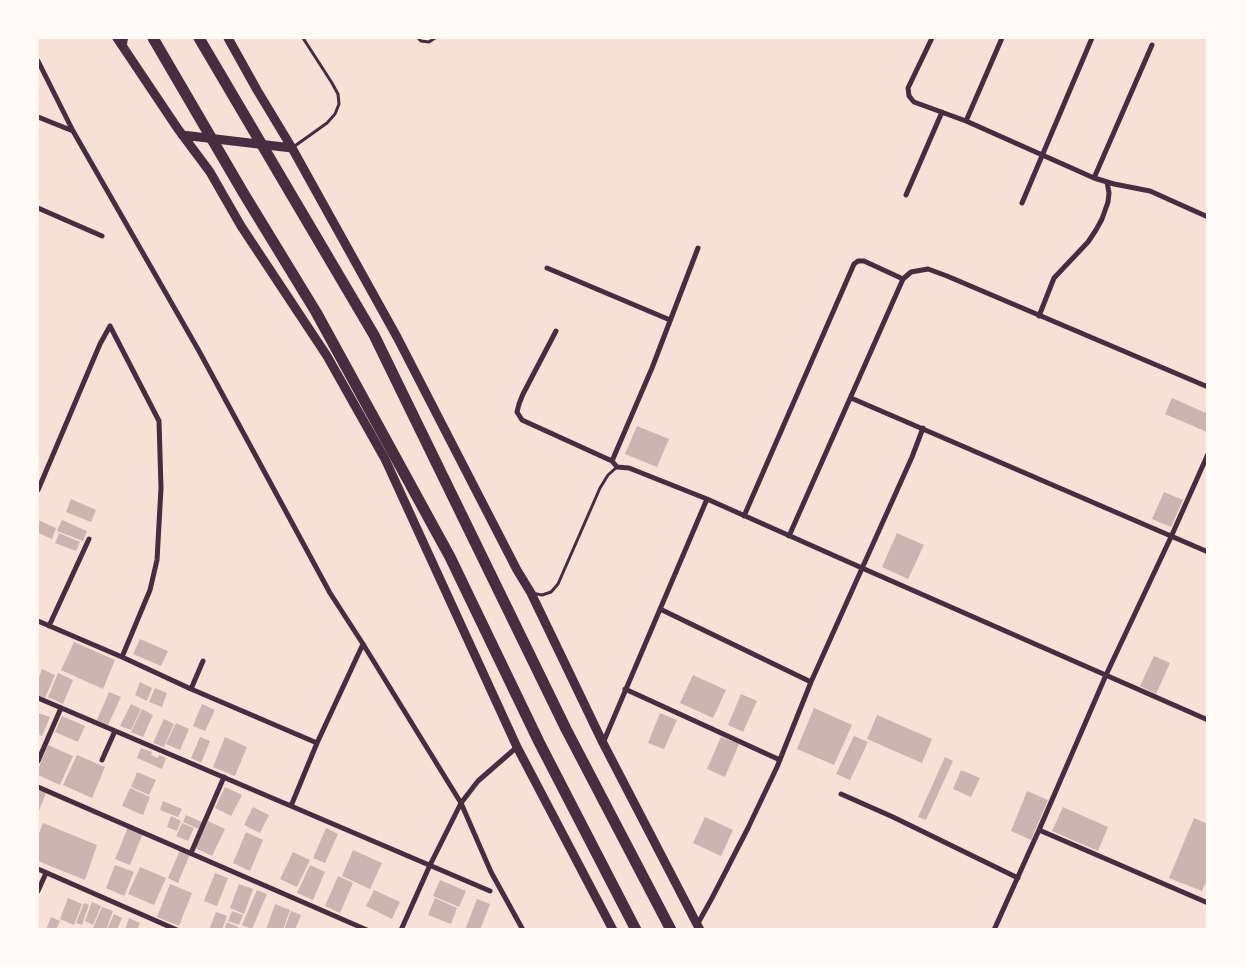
<!DOCTYPE html>
<style>
body{margin:0}
#map{position:relative;width:1245px;height:967px;overflow:hidden;background:#f7e1d7;font-family:"Work Sans",sans-serif}
canvas{display:block}
.frame{position:absolute;inset:0;border:39px solid #fffaf5;pointer-events:none}
</style>
<div id="map">
<canvas width="1245" height="967"></canvas>
<div class="frame"></div>
</div>
<script>
const g = document.querySelector('canvas').getContext('2d');
g.lineJoin = 'round';
function paint(path, color) {
  g.fillStyle = color;
  g.fill(path, 'evenodd');
}
function poly(rows) {
  const path = new Path2D();
  for (const r of rows) {
    path.moveTo(r[0], r[1]);
    for (let i = 2; i < r.length; i += 2) path.lineTo(r[i], r[i + 1]);
  }
  return path;
}
function trace(path, color, width, dash) {
  g.strokeStyle = color;
  g.lineWidth = width;
  g.lineCap = dash ? 'butt' : 'round';
  g.setLineDash(dash || []);
  g.stroke(path);
}
const building = poly([
 [1172,398,1208,414,1207,432,1165,414],
 [637,426,669,439,657,467,625,454],
 [1164,492,1183,500,1171,527,1152,519],
 [71,499,96,510,91,522,66,512],
 [38,520,56,528,52,539,38,533],
 [62,520,87,531,83,541,57,531],
 [59,533,80,542,76,551,55,543],
 [897,533,924,545,908,579,882,567],
 [140,639,168,651,161,666,133,654],
 [74,642,115,660,103,689,61,670],
 [1154,656,1170,663,1156,694,1140,686],
 [42,669,55,675,45,698,38,695,38,680],
 [58,673,73,680,63,704,48,697],
 [693,675,726,690,713,718,680,703],
 [140,682,152,688,147,701,135,695],
 [155,688,167,693,162,707,149,702],
 [109,692,121,697,108,725,97,720],
 [741,694,757,701,743,732,728,725],
 [131,704,141,709,131,730,120,726],
 [202,704,215,710,205,731,193,726],
 [814,708,852,725,834,765,797,749],
 [142,709,153,715,143,737,131,732],
 [38,713,50,717,42,736,38,734],
 [660,713,677,720,664,749,648,743],
 [877,715,932,739,922,763,867,739],
 [62,716,85,726,78,742,55,732],
 [164,719,174,724,164,747,153,743],
 [176,723,189,729,180,750,166,744],
 [854,736,868,742,850,780,836,774],
 [200,737,210,741,201,763,191,758],
 [225,737,247,747,235,776,213,767],
 [721,737,739,744,725,777,707,769],
 [48,745,73,756,60,785,38,775,38,769],
 [141,748,152,752,151,755,158,758,159,755,166,758,162,769,137,758],
 [77,755,105,767,92,798,63,785],
 [945,757,953,761,926,820,918,817],
 [961,770,980,778,971,797,953,789],
 [137,772,156,780,149,795,131,787],
 [225,787,242,795,231,816,215,808],
 [130,788,150,797,143,815,122,806],
 [38,790,46,793,38,813],
 [1027,791,1048,800,1031,840,1011,831],
 [163,801,182,809,178,817,160,810],
 [253,807,269,815,260,833,244,825],
 [1063,807,1108,827,1098,851,1052,831],
 [186,815,202,822,199,829,183,822],
 [171,816,181,821,177,831,167,827],
 [705,817,733,830,721,856,693,843],
 [1194,818,1208,824,1208,878,1202,891,1169,878],
 [208,821,225,829,212,856,195,848],
 [43,823,97,845,85,880,38,861,38,836],
 [182,823,194,828,188,841,176,836],
 [128,827,143,833,130,865,115,859],
 [326,828,338,834,325,863,313,858],
 [246,832,263,840,250,871,233,863],
 [180,850,190,854,178,883,168,878],
 [353,850,382,863,370,889,342,876],
 [293,852,310,860,297,887,280,879],
 [115,865,134,872,124,896,106,888],
 [310,865,325,872,313,900,297,893],
 [140,867,166,878,154,905,128,894],
 [215,873,228,878,217,906,204,901],
 [338,876,353,883,340,913,325,906],
 [440,880,466,891,459,907,433,896],
 [170,884,192,893,179,926,157,917],
 [239,884,253,889,244,914,230,908],
 [257,890,267,894,252,929,242,925],
 [374,890,400,902,392,919,366,906],
 [68,898,82,904,74,925,60,919],
 [435,898,457,908,451,924,428,915],
 [477,899,490,904,480,930,465,930],
 [92,902,101,906,93,925,85,921],
 [84,903,89,905,82,925,76,923],
 [275,904,290,910,283,930,266,930],
 [102,907,113,911,106,930,96,930,93,928],
 [232,911,243,915,239,925,228,921],
 [291,911,301,915,295,930,284,930],
 [216,912,227,916,222,930,209,930],
 [114,914,122,918,117,930,107,930],
 [51,917,60,921,56,930,46,930],
 [129,918,140,923,137,930,125,930],
 [227,922,238,927,237,930,224,930]
]);
const service = poly([
 [418,38,421,41,429,42,435,38],
 [292,148,327,123,335,114,339,104,338,94,332,83,303,38],
 [532,593,542,595,551,592,558,584,600,488,608,475,617,467]
]);
const minor = poly([
 [932,38,908,88,909,96,914,102,966,121,1094,178,1114,184,1150,191,1208,217],
 [38,61,73,131,199,351,330,593,363,644,461,803,491,872,523,930],
 [38,117,73,131],
 [966,121,1002,38],
 [1094,178,1152,45],
 [906,195,942,112],
 [1022,203,1092,38],
 [38,208,102,236],
 [547,268,670,320],
 [1039,316,1054,278,1088,242,1096,230,1102,219,1108,202,1109,193,1107,182],
 [110,326,159,421,161,488,157,560,150,590,122,657],
 [556,331,523,394,519,404,517,412,522,420,612,461,617,467,629,468,707,499,862,568,1208,720],
 [851,398,1208,552],
 [612,461,652,368,698,248],
 [38,490,100,344,110,326],
 [744,516,854,264,858,261,864,261,903,279],
 [789,536,903,279,911,272,928,269,947,276,1208,387],
 [660,609,811,682],
 [38,621,122,657,191,689,317,743],
 [49,626,89,539],
 [191,689,203,661],
 [625,689,780,760],
 [38,698,490,891],
 [603,743,707,499],
 [102,760,115,731],
 [38,761,61,708],
 [38,787,367,930],
 [841,794,893,817,1018,878],
 [291,806,317,743,363,644],
 [1039,830,1106,675,1171,537,1208,454],
 [191,853,224,777],
 [38,869,177,930],
 [38,891,46,873],
 [697,925,712,898,748,828,777,767,811,682,912,457,923,428],
 [401,930,430,865,461,803,478,781,517,747],
 [994,930,1039,830,1208,903]
]);
const tertiary = poly([
 [117,38,178,129,210,172,241,226,327,356,385,459,517,747,613,930],
 [228,38,257,90,292,148,397,337,517,570,531,593,603,743,700,930],
 [182,135,292,148]
]);
const secondary = poly([
 [122,44,123,38]
]);
const trunk = poly([
 [153,38,244,194,316,312,450,557,539,742,636,930],
 [199,38,374,335,566,729,671,930]
]);
paint(building, '#ccb4b1');
trace(service, '#4a2c40', 3);
trace(minor, '#4a2c40', 5);
trace(tertiary, '#4a2c40', 9);
trace(secondary, '#4a2c40', 10);
trace(trunk, '#4a2c40', 11);
</script>
